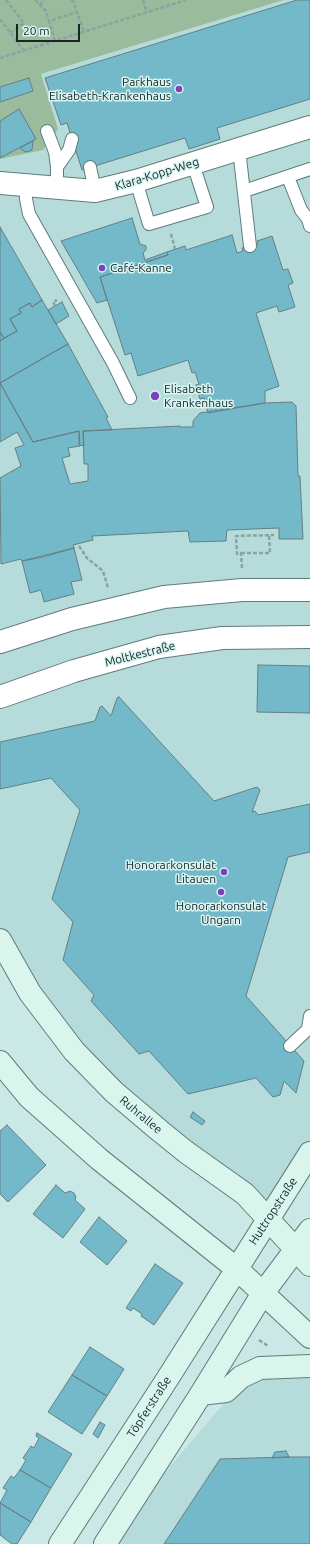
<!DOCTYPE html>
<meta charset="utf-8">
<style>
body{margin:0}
#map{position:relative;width:310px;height:1544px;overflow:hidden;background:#cae8e6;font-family:Ubuntu,sans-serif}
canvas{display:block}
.scale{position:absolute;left:16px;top:24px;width:64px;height:18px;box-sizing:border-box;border:2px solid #1a2524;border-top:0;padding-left:5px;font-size:12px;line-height:14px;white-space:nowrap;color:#1a2524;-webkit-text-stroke:3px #d7f6f3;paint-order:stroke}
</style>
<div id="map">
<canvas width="310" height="1544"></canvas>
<div class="scale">20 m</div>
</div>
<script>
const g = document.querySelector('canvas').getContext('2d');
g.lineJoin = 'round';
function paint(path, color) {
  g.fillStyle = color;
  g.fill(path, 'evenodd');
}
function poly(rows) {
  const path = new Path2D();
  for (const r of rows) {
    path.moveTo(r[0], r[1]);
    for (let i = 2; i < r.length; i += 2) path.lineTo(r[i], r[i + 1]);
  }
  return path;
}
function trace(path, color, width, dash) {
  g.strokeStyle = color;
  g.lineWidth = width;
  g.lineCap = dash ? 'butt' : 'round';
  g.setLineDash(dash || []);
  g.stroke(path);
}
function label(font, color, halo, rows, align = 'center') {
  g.font = font + ' Ubuntu,sans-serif';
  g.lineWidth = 3;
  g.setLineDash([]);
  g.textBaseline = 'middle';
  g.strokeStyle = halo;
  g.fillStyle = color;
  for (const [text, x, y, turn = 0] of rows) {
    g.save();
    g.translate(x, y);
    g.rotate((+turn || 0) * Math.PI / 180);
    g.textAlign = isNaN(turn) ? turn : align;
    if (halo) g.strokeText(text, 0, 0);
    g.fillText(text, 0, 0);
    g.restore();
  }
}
const built = poly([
 [284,0,310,0,310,635,222,637,0,695,0,159,43,150,41,74],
 [310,638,310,1150,268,1216,116,1092,0,938,0,699,139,654],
 [263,1376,310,1377,310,1544,107,1544,115,1531,230,1396]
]);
const green = poly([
 [0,0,284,0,41,74,58,129,43,150,0,159]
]);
const building = poly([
 [297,0,310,0,310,99,217,128,220,139,189,149,185,138,82,170,67,123,61,125,45,78,297,0],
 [29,78,33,91,0,102,0,87,29,78],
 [19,109,36,139,0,158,0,121,19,109],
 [33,141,32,150,26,152,22,150,20,148,33,141],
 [132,218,140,244,146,246,146,250,143,253,145,260,167,252,168,255,100,277,107,300,97,303,61,241,132,218],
 [0,227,42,300,32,307,30,303,19,309,21,313,10,319,17,331,4,338,0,332,0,227],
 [232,235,237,253,243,251,242,248,258,244,257,241,272,236,283,270,288,269,293,283,288,285,295,307,279,312,277,306,256,313,279,386,265,391,265,403,208,413,204,398,200,399,196,385,199,384,195,372,192,373,188,360,138,376,131,353,125,355,100,277,168,255,167,252,185,246,186,250,232,235],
 [42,300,68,344,0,383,33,442,79,431,80,446,68,448,70,456,62,458,70,484,88,481,88,464,84,464,83,431,180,426,180,427,193,427,193,421,200,413,265,403,292,402,296,406,298,476,300,476,303,539,279,539,279,528,227,530,226,541,190,542,188,531,92,536,93,540,73,545,74,548,43,557,22,561,21,559,1,564,0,478,21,466,15,448,24,445,17,432,0,442,0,341,17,331,10,319,21,313,19,309,30,303,32,307,42,300],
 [62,302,69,316,56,324,48,310,62,302],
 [0,332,4,338,0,341,0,332],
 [68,344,108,417,106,418,112,430,83,431,84,446,79,445,79,431,33,442,0,383,68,344],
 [74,548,82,580,71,582,74,594,44,602,41,590,30,593,22,561,74,548],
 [258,665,310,666,310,713,257,712,258,665],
 [119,697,214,801,257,787,260,790,252,812,255,811,258,815,310,804,310,852,288,857,246,996,304,1061,296,1093,284,1081,280,1095,273,1097,256,1078,188,1094,149,1051,139,1054,91,1001,94,995,63,960,73,922,52,899,80,810,51,778,0,789,0,742,95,721,100,707,102,706,111,716,117,698,119,697],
 [193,1112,205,1121,202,1125,190,1117,193,1112],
 [7,1125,46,1165,8,1202,0,1194,0,1131,7,1125],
 [56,1185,65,1193,70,1191,74,1193,76,1197,75,1200,85,1209,63,1238,33,1214,56,1185],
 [99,1217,127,1241,107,1265,80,1242,99,1217],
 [155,1264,183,1283,154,1325,141,1316,142,1314,133,1308,131,1311,126,1308,155,1264],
 [90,1347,124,1369,107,1396,72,1375,90,1347],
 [72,1375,107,1396,82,1434,48,1412,72,1375],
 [100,1422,105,1425,98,1438,93,1434,100,1422],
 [37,1433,72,1454,51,1488,20,1470,26,1460,23,1458,31,1446,34,1448,39,1438,36,1436,37,1433],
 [286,1451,289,1457,272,1458,275,1452,286,1451],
 [289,1457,310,1457,310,1544,164,1544,220,1459,289,1457],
 [20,1470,51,1488,31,1522,0,1503,7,1490,3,1488,11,1476,14,1478,20,1470],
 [0,1503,31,1522,17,1544,12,1544,0,1535,0,1503]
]);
const path = poly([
 [6,0,24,23,10,33],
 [35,0,46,11,49,21],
 [71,0,73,1,84,32],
 [143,0,147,12],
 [40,5,44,0],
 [0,19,24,51],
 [55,41,49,21,77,12],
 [0,58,186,0],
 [171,234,175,249],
 [55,306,53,302,57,300],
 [79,546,87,558,103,571,108,588],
 [241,553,270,553,269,535],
 [242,568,241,553,237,554,236,536,274,535],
 [259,1340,268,1346]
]);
const service = poly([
 [47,131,55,152,57,167,57,188],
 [239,149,250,246],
 [57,167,69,150,72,139],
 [90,167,95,191],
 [288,177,301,210,308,219,310,226],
 [136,181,149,224,207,207,193,164],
 [26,185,26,199,29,214,113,363,130,398],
 [244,191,310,169],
 [290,1046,308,1029,310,1016]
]);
const minor = poly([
 [0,183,95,191,136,181,310,127]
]);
const tertiary = poly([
 [0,642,72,619,164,597,242,590,310,590],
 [0,697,74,671,159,647,222,638,310,637]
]);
const secondary = poly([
 [0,940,30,993,74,1051,114,1092,160,1131,186,1152,245,1194,310,1265],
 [0,1062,29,1097,99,1159,237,1269,310,1337],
 [201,1394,226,1391,241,1377,260,1368,310,1366],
 [60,1544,166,1381,310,1153],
 [105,1544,201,1394,263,1293,310,1230]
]);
const markers = [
 [179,89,4,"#7942b8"],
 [102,268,4,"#7942b8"],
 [155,396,5,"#7942b8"],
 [224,872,4,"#7942b8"],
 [221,892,4,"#7942b8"]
];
const poiNames = [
 ["Parkhaus",171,82],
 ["Elisabeth-Krankenhaus",171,96],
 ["Café-Kanne",110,268,"left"],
 ["Elisabeth",164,389,"left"],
 ["Krankenhaus",164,403,"left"],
 ["Honorarkonsulat",216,865],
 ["Litauen",216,879],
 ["Honorarkonsulat",221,906,"center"],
 ["Ungarn",221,920,"center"]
];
const streetNames = [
 ["Klara-Kopp-Weg",157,174,-17],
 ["Moltkestraße",140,654,-14],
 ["Ruhrallee",141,1115,40],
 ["Huttropstraße",273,1211,-57],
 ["Töpferstraße",149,1407,-57]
];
paint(built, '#b5dcda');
paint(green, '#9abc9d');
paint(building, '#73b9c9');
trace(building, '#657f85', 1);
trace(service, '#607c7a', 14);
trace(minor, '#607c7a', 24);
trace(tertiary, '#607c7a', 24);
trace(secondary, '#607c7a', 24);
trace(path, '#8ba2a0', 2.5, [4, 2]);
trace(service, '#fff', 12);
trace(minor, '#fff', 22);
trace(tertiary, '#fff', 22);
trace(secondary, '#daf5ec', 22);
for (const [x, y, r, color] of markers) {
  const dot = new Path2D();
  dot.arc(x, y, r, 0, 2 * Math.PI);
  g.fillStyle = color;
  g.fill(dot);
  trace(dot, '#d7f6f3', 1.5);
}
label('12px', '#1a2524', '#d7f6f3', poiNames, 'right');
label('12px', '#1a2524', '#d7f6f3', streetNames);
</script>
